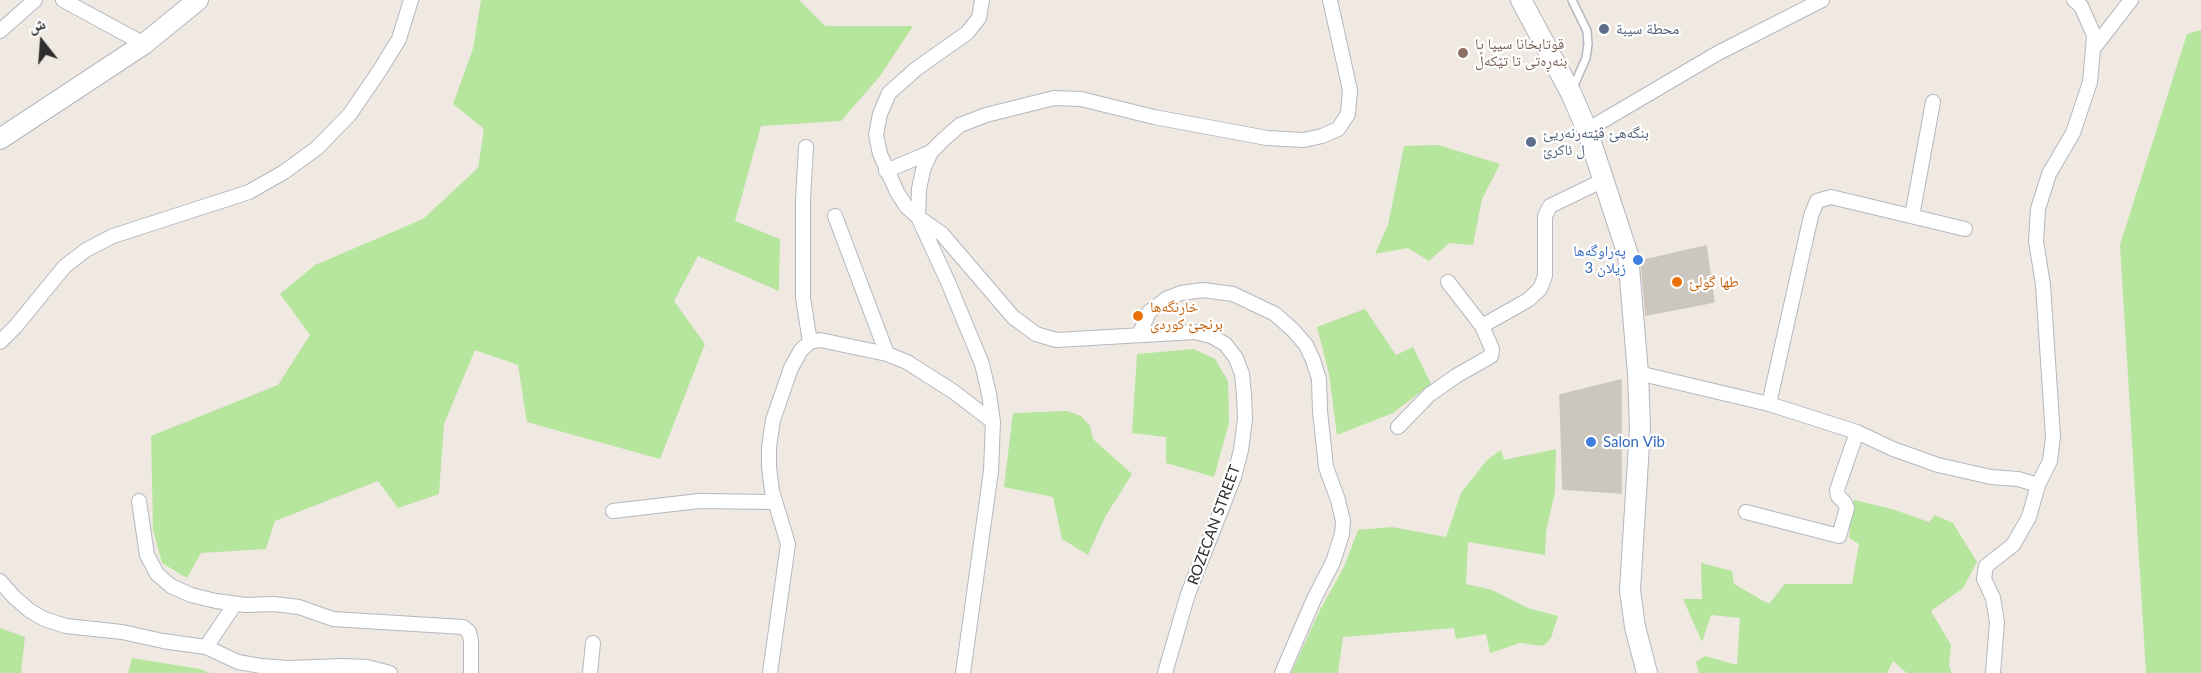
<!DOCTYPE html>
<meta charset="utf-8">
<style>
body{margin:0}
#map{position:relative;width:2201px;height:673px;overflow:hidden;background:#efe9e1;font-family:Lato,"Noto Naskh Arabic",sans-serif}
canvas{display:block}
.north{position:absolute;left:12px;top:12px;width:60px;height:60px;-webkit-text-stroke:4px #fff;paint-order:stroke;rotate:343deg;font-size:16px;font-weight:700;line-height:24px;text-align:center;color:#2e2e2e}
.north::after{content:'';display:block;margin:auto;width:21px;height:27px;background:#2e2e2e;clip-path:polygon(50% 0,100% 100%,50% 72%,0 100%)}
</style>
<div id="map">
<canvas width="2201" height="673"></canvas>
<div class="north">ش</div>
</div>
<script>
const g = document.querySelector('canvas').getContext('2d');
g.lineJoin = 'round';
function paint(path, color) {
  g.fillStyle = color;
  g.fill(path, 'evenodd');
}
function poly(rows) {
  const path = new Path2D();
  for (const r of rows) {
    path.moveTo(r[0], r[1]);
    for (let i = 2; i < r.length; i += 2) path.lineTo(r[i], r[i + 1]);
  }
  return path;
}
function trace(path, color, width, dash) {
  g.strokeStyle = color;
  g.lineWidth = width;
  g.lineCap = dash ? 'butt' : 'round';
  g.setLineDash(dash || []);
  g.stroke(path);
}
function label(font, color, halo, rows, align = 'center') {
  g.font = font + ' Lato,"Noto Naskh Arabic",sans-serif';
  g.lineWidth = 4.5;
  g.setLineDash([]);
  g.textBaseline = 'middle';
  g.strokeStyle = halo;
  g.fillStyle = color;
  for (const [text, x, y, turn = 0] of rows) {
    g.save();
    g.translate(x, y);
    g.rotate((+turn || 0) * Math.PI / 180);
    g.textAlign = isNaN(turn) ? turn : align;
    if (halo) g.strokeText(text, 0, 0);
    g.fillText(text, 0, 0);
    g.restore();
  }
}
const green = poly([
 [481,0,799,0,825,26,913,26,880,76,841,121,761,126,735,221,780,239,779,291,698,256,674,301,705,344,660,459,527,422,518,365,475,350,444,424,439,494,398,508,378,481,275,521,266,549,201,553,187,578,162,563,153,530,151,436,278,385,310,335,280,294,315,265,423,219,478,168,484,129,453,104,473,49],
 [2201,30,2201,673,2146,673,2120,245,2187,34],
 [1438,145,1500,164,1482,199,1473,245,1449,243,1429,261,1408,248,1375,254,1388,225,1404,146],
 [1365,309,1396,355,1413,347,1431,384,1393,413,1337,435,1329,374,1317,327],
 [1194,349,1215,359,1228,381,1229,423,1214,477,1166,463,1166,437,1132,433,1137,354],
 [1067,411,1081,416,1090,426,1093,439,1132,474,1105,517,1088,555,1062,539,1053,497,1004,487,1013,413],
 [1556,449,1555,492,1546,532,1545,555,1468,542,1466,584,1492,590,1528,608,1558,616,1551,638,1543,646,1520,643,1490,653,1486,634,1456,639,1454,628,1343,637,1338,673,1291,673,1320,610,1344,567,1358,530,1392,527,1446,537,1461,493,1487,460,1501,450,1504,460],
 [1854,500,1892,509,1929,522,1935,515,1953,523,1977,562,1963,588,1931,611,1951,645,1949,666,1952,673,1907,673,1893,661,1887,673,1699,673,1696,662,1705,656,1737,665,1740,618,1711,615,1702,642,1683,599,1702,599,1701,563,1732,571,1734,584,1769,604,1785,584,1852,584,1859,544,1849,538,1850,527,1846,524],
 [0,628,25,637,21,673,0,673],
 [132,658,200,669,210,673,128,673]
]);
const building = poly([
 [1706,246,1714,302,1646,315,1641,261,1706,246],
 [1621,380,1621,493,1563,489,1560,395,1621,380]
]);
const lane = poly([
 [1572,90,1586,58,1588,44,1587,31,1572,0]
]);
const street = poly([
 [63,0,144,44],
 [0,31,35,0],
 [2093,49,2131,0],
 [1587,130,1718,53,1822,0],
 [806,147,803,200,803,298,810,342],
 [886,171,931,152],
 [835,216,887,354],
 [1912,216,1933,102],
 [918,217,942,234,1013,317,1036,334,1056,340,1195,332,1211,336,1225,344,1236,358,1242,374,1244,395,1245,419,1241,450,1234,477,1188,594,1165,673],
 [918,217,919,189,923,170,931,152,944,139,960,125,986,115,1054,98,1081,99,1154,117,1267,138,1304,140,1322,136,1338,129,1348,114,1350,90,1330,0],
 [1482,326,1528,300,1540,289,1545,276,1545,216,1550,206,1604,180],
 [1139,335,1149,312,1166,299,1181,293,1203,290,1233,294,1275,314,1293,330,1306,345,1313,360,1319,379,1320,411,1326,467,1338,500,1343,521,1342,534,1333,562,1314,599,1282,673],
 [0,342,16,326,65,266,86,250,113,236,249,192,284,172,317,148,350,114,380,70,399,39,411,0],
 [1638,373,1769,404,1857,432,1893,449,1938,465,1991,477,2018,479,2038,485,2029,517,2013,545,1986,566,1984,579,1993,598,1997,622,1993,673],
 [1769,404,1811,216,1817,201,1831,197,1965,229],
 [1398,427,1429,395,1456,376,1491,356,1492,349,1482,326,1448,282],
 [2038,485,2050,461,2053,437,2043,285,2036,241,2038,209,2049,174,2073,133,2090,82,2093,49,2094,35,2081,6,2074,0],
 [139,501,147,555,157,574,171,586,191,595,216,601,246,605,274,604,299,607,333,619,463,627,469,632,471,641,471,673],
 [613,511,699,501,775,502],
 [1746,512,1839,536,1847,508,1844,502,1838,496,1837,490,1857,432],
 [0,581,14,597,29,610,44,619,66,626,122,632,163,641,206,647,238,662,261,666,287,668,344,666,367,667,390,673],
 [206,647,235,604],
 [590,673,593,643],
 [770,673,788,544,772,491,769,467,769,447,773,420,791,368,801,350,810,342,820,340,887,354,907,362,954,392,993,422],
 [963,673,991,471,993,422,989,394,982,364,948,282,918,217,906,206,897,192,880,154,876,135,880,114,889,93,916,69,967,33,979,18,982,0]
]);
const secondary = poly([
 [1521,0,1571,93,1587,130,1628,255,1638,373,1640,428,1630,590,1635,627,1647,673],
 [0,139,144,44,198,0]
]);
const markers = [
 [1604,29,6,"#5c6f8a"],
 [1463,53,6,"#8d6e63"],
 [1531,142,6,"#5c6f8a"],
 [1638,260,6,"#3f7fe0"],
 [1677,282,6,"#e8710a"],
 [1138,316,6,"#e8710a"],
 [1591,442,6,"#3f7fe0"]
];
const serviceNames = [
 ["محطة سيبة",1616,29],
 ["بنگەهێ ڤێتەرنەریێ",1543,133],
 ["ل ئاکرێ",1543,150]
];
const educationNames = [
 ["قوتابخانا سیپا یا",1475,44],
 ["بنەڕەتی تا تێکەڵ",1475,61]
];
const shopNames = [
 ["پەراوگەها",1626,251],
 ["زیلان 3",1626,268],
 ["Salon Vib",1603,442,"left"]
];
const foodNames = [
 ["طها گولێ",1689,282],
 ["خارنگەها",1150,307],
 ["برنجێ کوردی",1150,324]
];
const streetNames = [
 ["ROZECAN STREET",1214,525,-70]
];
paint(green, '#b6e59e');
paint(building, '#cbc7bf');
trace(building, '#cbc5ba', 1.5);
trace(lane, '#b4b7c1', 10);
trace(street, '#b4b7c1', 16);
trace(secondary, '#b4b7c1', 22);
trace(lane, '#fff', 7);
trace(street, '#fff', 14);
trace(secondary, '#fff', 20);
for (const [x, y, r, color] of markers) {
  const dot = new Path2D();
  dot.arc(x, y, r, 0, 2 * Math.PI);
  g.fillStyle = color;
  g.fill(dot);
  trace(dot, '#fff', 2);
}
label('15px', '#4e5e75', '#fff', serviceNames, 'left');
label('15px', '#785e54', '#fff', educationNames, 'left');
label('15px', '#366cbe', '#fff', shopNames, 'right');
label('15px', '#c56008', '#fff', foodNames, 'left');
label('15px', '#2e2e2e', '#fff', streetNames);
</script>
